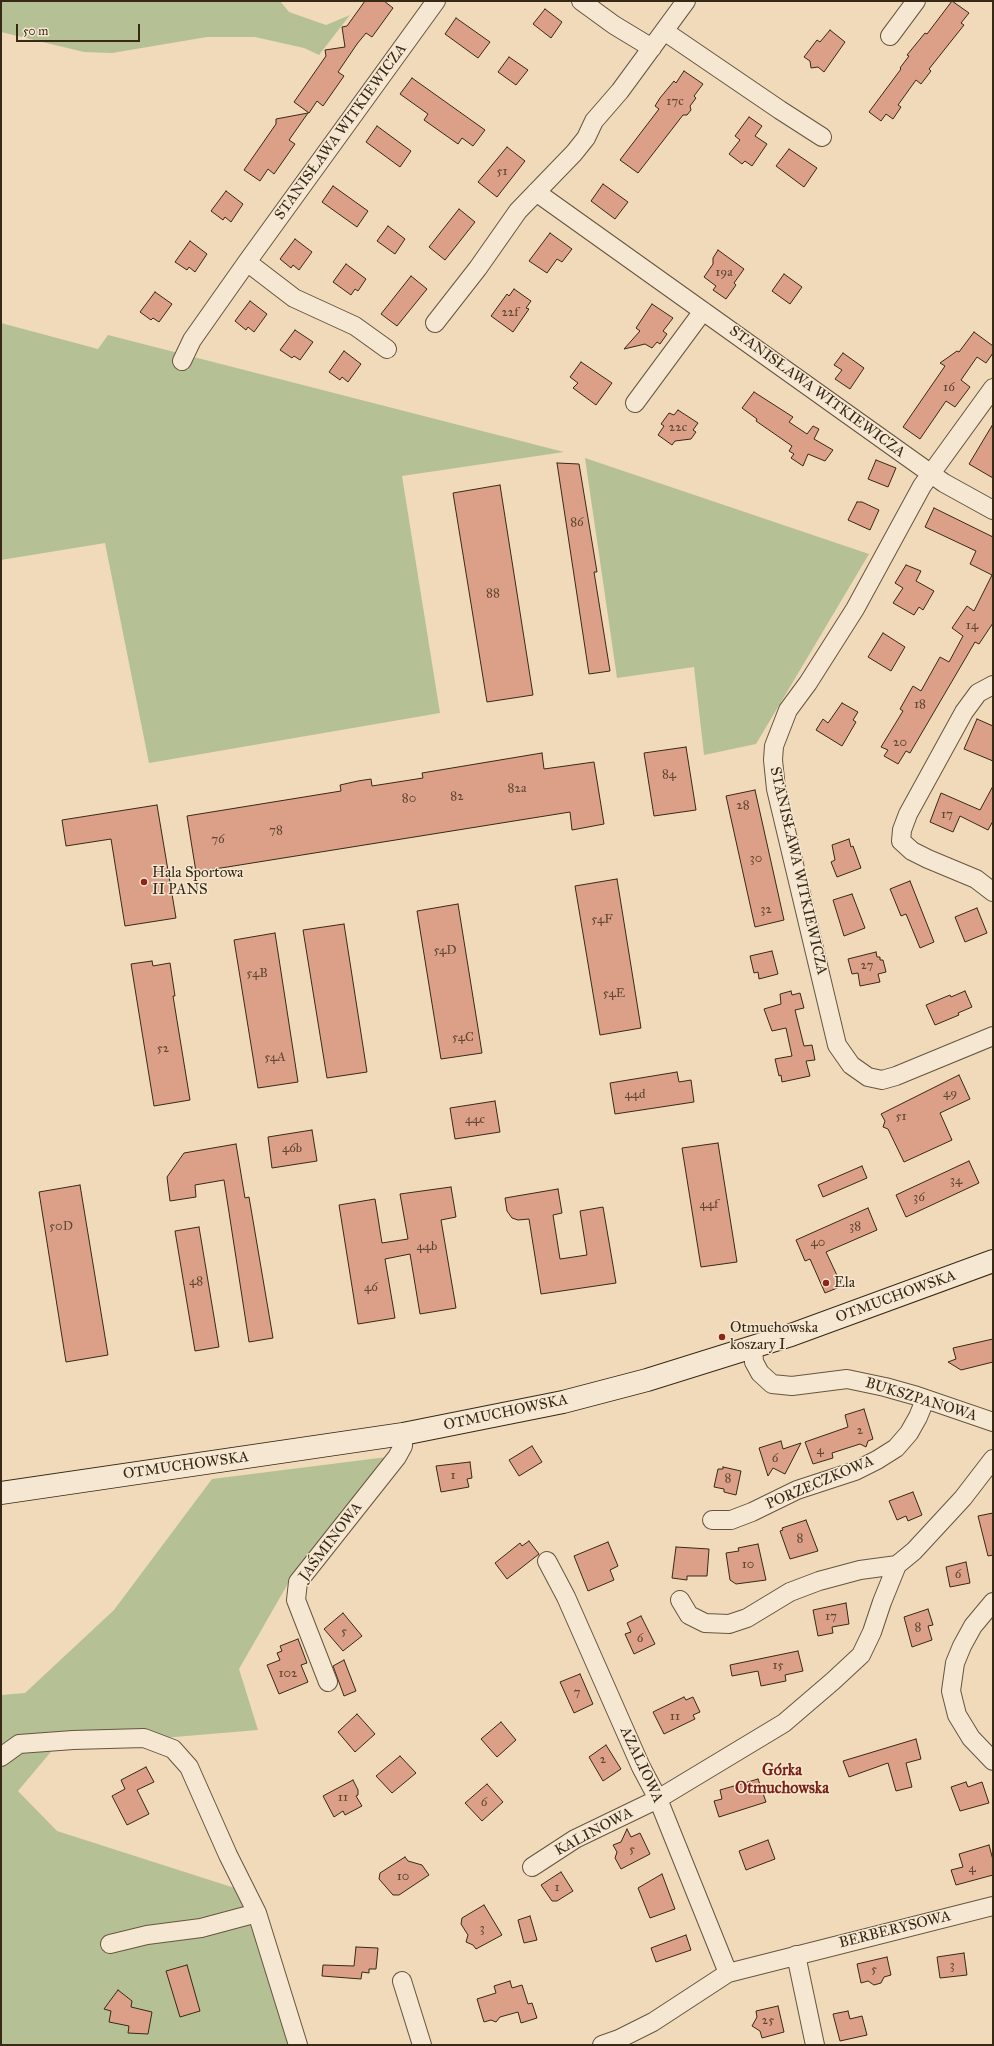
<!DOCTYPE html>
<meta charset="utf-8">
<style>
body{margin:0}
#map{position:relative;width:994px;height:2046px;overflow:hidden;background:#f0daba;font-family:"IM FELL Great Primer",serif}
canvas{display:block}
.frame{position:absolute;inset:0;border:2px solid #382916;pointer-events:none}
.scale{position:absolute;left:16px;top:24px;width:124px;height:18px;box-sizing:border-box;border:2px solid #382916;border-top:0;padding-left:5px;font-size:12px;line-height:14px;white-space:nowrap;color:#382916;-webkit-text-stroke:3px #f5e7d2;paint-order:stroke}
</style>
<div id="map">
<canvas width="994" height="2046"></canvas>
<div class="frame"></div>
<div class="scale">50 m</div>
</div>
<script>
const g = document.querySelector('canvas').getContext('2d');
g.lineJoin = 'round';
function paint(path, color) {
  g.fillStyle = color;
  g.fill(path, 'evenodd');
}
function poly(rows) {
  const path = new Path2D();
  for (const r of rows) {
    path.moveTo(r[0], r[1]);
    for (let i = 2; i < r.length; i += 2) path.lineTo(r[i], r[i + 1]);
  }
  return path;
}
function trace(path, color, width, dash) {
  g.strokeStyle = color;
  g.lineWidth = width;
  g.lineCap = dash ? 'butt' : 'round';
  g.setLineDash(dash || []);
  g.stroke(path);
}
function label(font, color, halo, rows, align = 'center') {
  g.font = font + ' "IM FELL Great Primer",serif';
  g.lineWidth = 3;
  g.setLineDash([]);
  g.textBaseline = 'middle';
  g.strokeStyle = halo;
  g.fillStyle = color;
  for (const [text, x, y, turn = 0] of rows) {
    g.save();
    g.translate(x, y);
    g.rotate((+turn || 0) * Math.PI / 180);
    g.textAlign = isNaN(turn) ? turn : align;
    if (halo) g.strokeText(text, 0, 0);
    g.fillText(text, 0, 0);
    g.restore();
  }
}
const green = poly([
 [1,1,280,1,289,12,326,25,350,15,319,55,304,48,255,37,207,37,112,53,84,52,1,32],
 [1,323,98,349,108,335,564,452,402,476,440,713,149,763,105,543,1,560],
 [585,458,869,554,756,744,704,755,694,667,617,678],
 [387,1457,290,1580,239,1669,258,1730,55,1747,18,1791,57,1831,244,1891,289,2045,1,2045,1,1695,25,1693,114,1610,212,1479]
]);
const building = poly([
 [365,1,384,1,393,8,372,37,366,33,357,44,338,72,344,76,323,106,317,101,309,113,294,102,326,56,325,50,345,47,342,27,347,26,365,1],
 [952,1,969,13,961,23,964,25,929,69,931,71,921,84,916,80,898,105,901,107,893,119,886,114,881,121,869,112,901,69,900,68,909,56,907,55,925,33,927,34,952,1],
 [545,9,562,22,551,38,533,24,545,9],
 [456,18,490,42,478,58,445,34,456,18],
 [830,30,845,42,824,72,818,67,811,68,810,61,804,57,817,40,820,42,830,30],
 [509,57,528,70,516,85,498,72,509,57],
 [684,71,703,84,694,96,696,98,690,106,691,110,687,115,683,115,638,173,620,160,659,109,655,106,660,98,674,81,676,83,684,71],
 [412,78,485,130,473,146,462,138,458,144,424,120,428,114,400,94,412,78],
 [308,113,289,140,295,144,274,174,268,169,260,181,244,170,276,124,276,119,308,113],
 [749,117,762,126,755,136,767,144,752,166,745,161,742,164,729,154,740,140,735,136,749,117],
 [377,126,411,151,400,167,366,142,377,126],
 [507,147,525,161,497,197,478,182,507,147],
 [789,149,817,168,804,187,776,166,789,149],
 [603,184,628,202,615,219,591,201,603,184],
 [333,186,368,211,357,227,322,202,333,186],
 [226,191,243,204,231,222,225,217,223,220,211,211,226,191],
 [459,209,475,222,445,260,429,247,459,209],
 [388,226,405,239,395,254,377,241,388,226],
 [550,233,572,249,562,262,557,259,547,273,529,261,550,233],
 [295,239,312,252,299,270,293,265,291,268,280,259,295,239],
 [190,241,207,254,195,272,189,267,187,270,175,262,190,241],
 [718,250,744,269,734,283,736,285,726,299,713,290,716,286,704,277,713,264,713,258,718,250],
 [346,264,366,279,358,291,355,289,351,295,333,282,346,264],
 [784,274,802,287,790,304,772,291,784,274],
 [411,276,427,289,397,326,381,314,411,276],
 [514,289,531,301,526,308,529,309,513,332,491,316,507,294,509,296,514,289],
 [155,292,172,304,159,322,153,318,151,320,140,312,155,292],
 [250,301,267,314,254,332,248,327,246,330,235,321,250,301],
 [652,304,673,318,663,331,667,334,660,344,657,342,652,348,645,344,624,349,640,331,636,328,652,304],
 [295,330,313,342,300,360,294,356,292,358,280,350,295,330],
 [974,332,993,346,993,353,986,363,977,357,961,380,970,387,955,407,946,401,920,439,903,427,945,366,940,363,957,351,959,352,974,332],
 [344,351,361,364,348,382,342,377,340,380,329,372,344,351],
 [843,353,864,368,850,389,835,379,842,370,834,365,843,353],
 [581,362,612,383,596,405,573,388,578,383,570,377,581,362],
 [754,392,793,417,789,422,807,434,813,426,819,429,814,439,833,450,825,461,808,454,803,466,791,458,794,454,789,451,792,446,756,421,757,419,742,408,754,392],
 [678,410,698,423,693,430,696,432,691,439,675,441,672,445,658,435,664,426,661,424,669,413,674,415,678,410],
 [993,424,993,478,969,464,993,424],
 [876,460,896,468,888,487,868,479,876,460],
 [557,463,579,464,597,572,594,572,610,671,589,674,557,463],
 [500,485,533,695,487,702,453,493,500,485],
 [857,502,862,502,879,510,870,530,848,520,857,502],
 [934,508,993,537,993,623,979,644,975,642,910,753,906,751,898,764,884,756,888,750,881,747,903,711,900,709,913,686,921,691,940,657,949,662,963,636,952,628,967,606,974,611,992,575,970,564,976,551,925,527,934,508],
 [906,565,921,571,916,581,934,591,923,610,919,607,914,615,893,603,903,588,895,583,906,565],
 [883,633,905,647,891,671,868,657,883,633],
 [842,703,858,712,853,720,856,722,842,746,816,730,823,719,828,723,842,703],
 [977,719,993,726,993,761,964,749,977,719],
 [686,747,696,810,654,816,644,753,686,747],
 [542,753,544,769,594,762,604,824,572,830,570,812,196,872,187,816,341,791,340,785,358,781,371,779,372,786,423,778,422,773,542,753],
 [993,786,993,821,988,830,960,816,953,832,930,822,941,793,980,810,993,786],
 [755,790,784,920,755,927,726,796,755,790],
 [157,805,176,918,125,926,111,839,66,846,62,820,157,805],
 [849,839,851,847,853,846,861,868,837,877,831,862,835,860,832,845,849,839],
 [617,879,641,1028,600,1035,575,886,617,879],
 [910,881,934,942,920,948,906,914,901,916,890,889,910,881],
 [852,894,865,928,844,936,833,900,852,894],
 [458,904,482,1053,441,1059,417,911,458,904],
 [977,908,987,933,965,942,955,917,977,908],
 [344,924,367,1072,327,1078,303,930,344,924],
 [275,933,298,1082,258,1088,234,940,275,933],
 [772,951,778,974,759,979,758,972,754,973,750,956,772,951],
 [876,952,877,957,880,957,880,960,883,960,886,972,878,974,880,982,860,986,858,973,852,974,848,959,876,952],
 [152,961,153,966,170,963,175,996,173,996,190,1100,154,1106,131,964,152,961],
 [791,991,792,995,800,993,804,1008,795,1010,804,1046,812,1045,815,1060,806,1061,810,1076,782,1082,781,1075,779,1076,775,1059,792,1056,786,1028,772,1031,764,1009,781,1004,780,994,791,991],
 [965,991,972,1007,958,1013,959,1015,935,1025,926,1005,950,995,951,997,965,991],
 [677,1072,679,1082,691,1080,694,1102,615,1114,610,1083,677,1072],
 [959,1075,970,1099,940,1113,952,1140,904,1162,888,1129,883,1127,885,1121,881,1114,959,1075],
 [495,1101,500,1132,455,1139,450,1108,495,1101],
 [312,1130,317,1161,272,1168,268,1137,312,1130],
 [718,1143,737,1262,701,1267,682,1148,718,1143],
 [236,1144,245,1198,249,1197,273,1338,249,1342,224,1180,195,1185,196,1197,170,1201,167,1177,184,1153,236,1144],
 [969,1161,979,1183,906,1217,896,1195,969,1161],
 [862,1166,867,1178,823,1197,818,1185,862,1166],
 [80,1185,108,1355,66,1362,39,1192,80,1185],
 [451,1187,456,1217,441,1220,456,1308,420,1314,410,1254,385,1259,395,1318,358,1324,339,1205,375,1199,382,1243,408,1239,400,1194,451,1187],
 [558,1189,562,1213,553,1215,560,1259,587,1255,580,1211,603,1207,616,1283,541,1294,529,1219,518,1220,512,1218,507,1211,505,1198,558,1189],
 [868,1208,877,1230,826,1252,842,1286,825,1293,810,1259,805,1261,796,1240,868,1208],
 [199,1227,219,1347,195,1351,175,1231,199,1227],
 [993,1339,993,1362,961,1370,948,1362,956,1359,953,1348,993,1339],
 [864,1409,873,1439,868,1441,866,1447,860,1444,832,1453,833,1458,813,1464,805,1442,848,1427,845,1415,864,1409],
 [781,1441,783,1449,801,1443,785,1474,773,1468,768,1476,759,1448,781,1441],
 [532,1446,542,1462,519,1476,509,1460,532,1446],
 [470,1462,472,1478,467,1479,469,1487,441,1492,436,1466,470,1462],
 [723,1467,741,1471,736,1495,724,1492,724,1489,714,1487,718,1469,723,1469,723,1467],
 [913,1492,922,1515,908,1521,906,1516,897,1520,889,1501,913,1492],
 [993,1513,993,1555,988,1556,978,1516,993,1513],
 [806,1520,818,1551,790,1559,780,1531,783,1530,782,1528,806,1520],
 [529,1541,539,1554,507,1579,495,1563,520,1543,522,1546,529,1541],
 [608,1542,618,1566,610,1570,614,1580,588,1591,574,1556,608,1542],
 [758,1544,766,1580,736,1584,730,1580,726,1553,739,1551,738,1548,758,1544],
 [676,1547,709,1549,707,1576,687,1576,687,1580,672,1578,676,1547],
 [966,1562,970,1583,950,1587,946,1567,966,1562],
 [846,1603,849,1624,832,1627,833,1633,818,1636,813,1610,846,1603],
 [928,1609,933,1625,928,1626,932,1640,912,1647,904,1617,928,1609],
 [343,1613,362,1636,343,1651,324,1629,343,1613],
 [641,1616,655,1644,634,1654,625,1634,631,1632,627,1623,641,1616],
 [298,1639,307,1663,301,1665,308,1682,279,1694,267,1665,280,1660,277,1653,282,1651,280,1646,298,1639],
 [798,1651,803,1671,785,1675,786,1681,761,1686,758,1671,732,1676,730,1665,798,1651],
 [344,1660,356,1691,344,1696,333,1666,344,1660],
 [580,1674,593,1704,574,1713,560,1682,580,1674],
 [684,1697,686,1700,693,1697,700,1712,693,1715,695,1719,664,1734,653,1712,684,1697],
 [357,1714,375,1734,355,1752,338,1732,357,1714],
 [501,1722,516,1740,497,1757,481,1739,501,1722],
 [916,1739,921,1759,906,1763,912,1787,896,1791,888,1763,849,1777,843,1761,916,1739],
 [606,1745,621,1769,603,1781,589,1757,606,1745],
 [400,1756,416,1773,392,1793,376,1776,400,1756],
 [146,1767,154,1782,137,1790,149,1814,127,1825,112,1796,125,1789,121,1780,146,1767],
 [758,1779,766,1802,719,1817,714,1801,722,1799,720,1790,758,1779],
 [353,1780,358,1790,358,1795,356,1796,362,1806,345,1815,343,1811,334,1817,323,1796,353,1780],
 [966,1782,968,1787,982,1782,989,1803,960,1811,951,1787,966,1782],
 [487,1784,503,1802,482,1821,465,1803,487,1784],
 [627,1829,631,1837,640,1833,650,1854,621,1869,615,1858,617,1852,613,1845,621,1842,627,1829],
 [768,1840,775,1859,746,1870,739,1851,768,1840],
 [989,1845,993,1860,993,1875,956,1885,951,1870,963,1867,959,1854,989,1845],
 [405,1857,408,1861,422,1865,429,1875,399,1895,393,1895,379,1879,380,1873,405,1857],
 [561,1872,573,1891,557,1901,552,1901,541,1885,561,1872],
 [662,1874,675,1909,650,1918,638,1888,662,1874],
 [484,1905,502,1935,476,1949,473,1945,466,1942,468,1935,461,1924,462,1918,484,1905],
 [530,1916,537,1940,524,1943,518,1920,530,1916],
 [686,1935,691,1950,656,1962,651,1948,686,1935],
 [356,1947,378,1948,376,1969,369,1969,369,1973,362,1972,361,1979,322,1976,323,1965,354,1966,356,1947],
 [964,1953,967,1975,940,1978,937,1957,964,1953],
 [887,1957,891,1975,884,1977,881,1983,874,1985,868,1981,861,1983,857,1964,887,1957],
 [187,1965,200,2011,180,2017,166,1971,187,1965],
 [510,1981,512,1988,522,1985,528,2004,532,2003,537,2018,521,2023,518,2012,500,2017,496,2022,491,2020,484,2022,477,1999,496,1993,494,1986,510,1981],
 [118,1990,132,2001,131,2007,152,2012,148,2034,128,2033,129,2026,109,2022,111,2011,104,2009,118,1990],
 [778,2006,784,2032,762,2038,760,2031,752,2026,757,2017,756,2011,778,2006],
 [848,2011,850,2019,862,2016,867,2035,840,2041,833,2014,848,2011]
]);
const street = poly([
 [581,1,614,25,652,48],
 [664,31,780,110,822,137],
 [890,36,916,1],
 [536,192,944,483,993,510],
 [247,262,294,298,355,326,387,349],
 [435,323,478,268,518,211,574,153,586,138,594,121,620,91,686,1],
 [182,361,192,340,247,262,436,1],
 [993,388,922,486,855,609,808,683,788,710,774,746,773,760,776,789,837,1045,851,1065,868,1077,882,1080,896,1076,993,1036],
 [635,403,703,311],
 [993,685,978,693,964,712,908,814,902,830,901,841,912,851,928,859,976,879,993,892],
 [753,1348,754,1362,760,1373,772,1384,792,1386,847,1379,885,1387,917,1396,993,1422],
 [712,1520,731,1520,752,1512,797,1490,855,1471,877,1460,896,1448,909,1433,918,1417,925,1400],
 [547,1561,566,1597,641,1767,658,1799,728,1973],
 [680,1600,689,1615,705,1623,729,1624,747,1618,790,1592,819,1581,860,1570,897,1565],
 [993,1602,973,1626,962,1646,955,1663,951,1691,957,1715,971,1738,993,1761],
 [328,1682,296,1600,298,1582,397,1457,403,1446,403,1434],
 [1,1757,19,1744,73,1740,144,1738,173,1749,189,1767,228,1855,257,1913,298,2045],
 [532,1867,575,1839,658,1799,784,1723,833,1681,861,1655,872,1632,882,1602,897,1565,914,1551,963,1498,993,1459],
 [110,1944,147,1935,201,1928,257,1913],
 [796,1955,815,2045],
 [402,1981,422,2045],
 [602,2045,619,2039,653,2022,728,1973,993,1906]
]);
const secondary = poly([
 [1,1493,403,1434,563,1402,647,1380,791,1335,993,1261]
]);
const markers = [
 [144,882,4,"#8f2418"],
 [826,1283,4,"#8f2418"],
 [722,1337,4,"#8f2418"]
];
const numberNames = [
 ["17c",675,102],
 ["51",502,172],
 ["19a",724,273],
 ["22f",510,313],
 ["16",949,388],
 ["22c",678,428],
 ["86",577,523],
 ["88",493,594],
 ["14",972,626],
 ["18",920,705],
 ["20",900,743],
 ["84",669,775],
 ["82a",517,789],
 ["82",457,797],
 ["80",409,799],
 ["28",743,806],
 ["17",947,815],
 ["78",276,831],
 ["76",218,840],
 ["30",756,859],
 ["32",766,910],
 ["54F",602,920],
 ["54D",445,951],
 ["27",867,966],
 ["54B",257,974],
 ["54E",614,994],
 ["54C",463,1038],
 ["52",163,1049],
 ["54A",275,1058],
 ["49",950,1094],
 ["44d",635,1095],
 ["51",901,1117],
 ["44c",475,1120],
 ["46b",292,1149],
 ["34",956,1181],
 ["36",919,1198],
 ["44f",709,1205],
 ["50D",61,1227],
 ["38",855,1227],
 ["40",818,1243],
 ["44b",427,1247],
 ["48",196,1282],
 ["46",371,1288],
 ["2",860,1431],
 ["4",820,1451],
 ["6",775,1459],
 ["1",453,1476],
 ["8",728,1479],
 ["8",800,1539],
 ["10",748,1565],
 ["6",958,1575],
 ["17",831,1617],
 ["8",918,1628],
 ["5",344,1632],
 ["6",640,1639],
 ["15",778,1666],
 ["102",288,1674],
 ["7",577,1693],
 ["11",675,1717],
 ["2",603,1760],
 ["11",343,1798],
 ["6",484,1803],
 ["5",632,1850],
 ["4",972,1869],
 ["10",403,1877],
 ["1",557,1888],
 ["3",482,1929],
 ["3",952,1966],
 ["5",874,1970],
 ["25",768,2021]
];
const streetNames = [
 ["STANISŁAWA WITKIEWICZA",341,132,-54],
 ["STANISŁAWA WITKIEWICZA",817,392,36],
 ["STANISŁAWA WITKIEWICZA",798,871,77],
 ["OTMUCHOWSKA",896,1297,-20],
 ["BUKSZPANOWA",921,1400,17],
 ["OTMUCHOWSKA",506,1413,-12],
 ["OTMUCHOWSKA",186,1466,-8],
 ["PORZECZKOWA",820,1483,-23],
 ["JAŚMINOWA",331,1542,-53],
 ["AZALIOWA",641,1765,65],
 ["KALINOWA",594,1832,-28],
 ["BERBERYSOWA",895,1930,-14]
];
const poiNames = [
 ["Hala Sportowa",152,873],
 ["II PANS",152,890],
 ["Ela",834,1283],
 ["Otmuchowska",730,1328],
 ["koszary I",730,1345]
];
const neighbourhoodNames = [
 ["Górka",782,1771],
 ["Otmuchowska",782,1789]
];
paint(green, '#b5c194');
paint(building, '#dca088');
trace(building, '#382916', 1);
trace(street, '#66553f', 20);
trace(secondary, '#382916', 24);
trace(street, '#f5e7d2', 18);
trace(secondary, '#f5e7d2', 22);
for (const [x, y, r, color] of markers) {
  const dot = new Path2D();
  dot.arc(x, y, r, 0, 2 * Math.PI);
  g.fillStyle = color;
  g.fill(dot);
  trace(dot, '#f5e7d2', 1.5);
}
label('13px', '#614732', null, numberNames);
label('15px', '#382916', '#f5e7d2', streetNames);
label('15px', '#382916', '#f5e7d2', poiNames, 'left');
label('bold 16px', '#7a1f14', '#f5e7d2', neighbourhoodNames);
</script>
